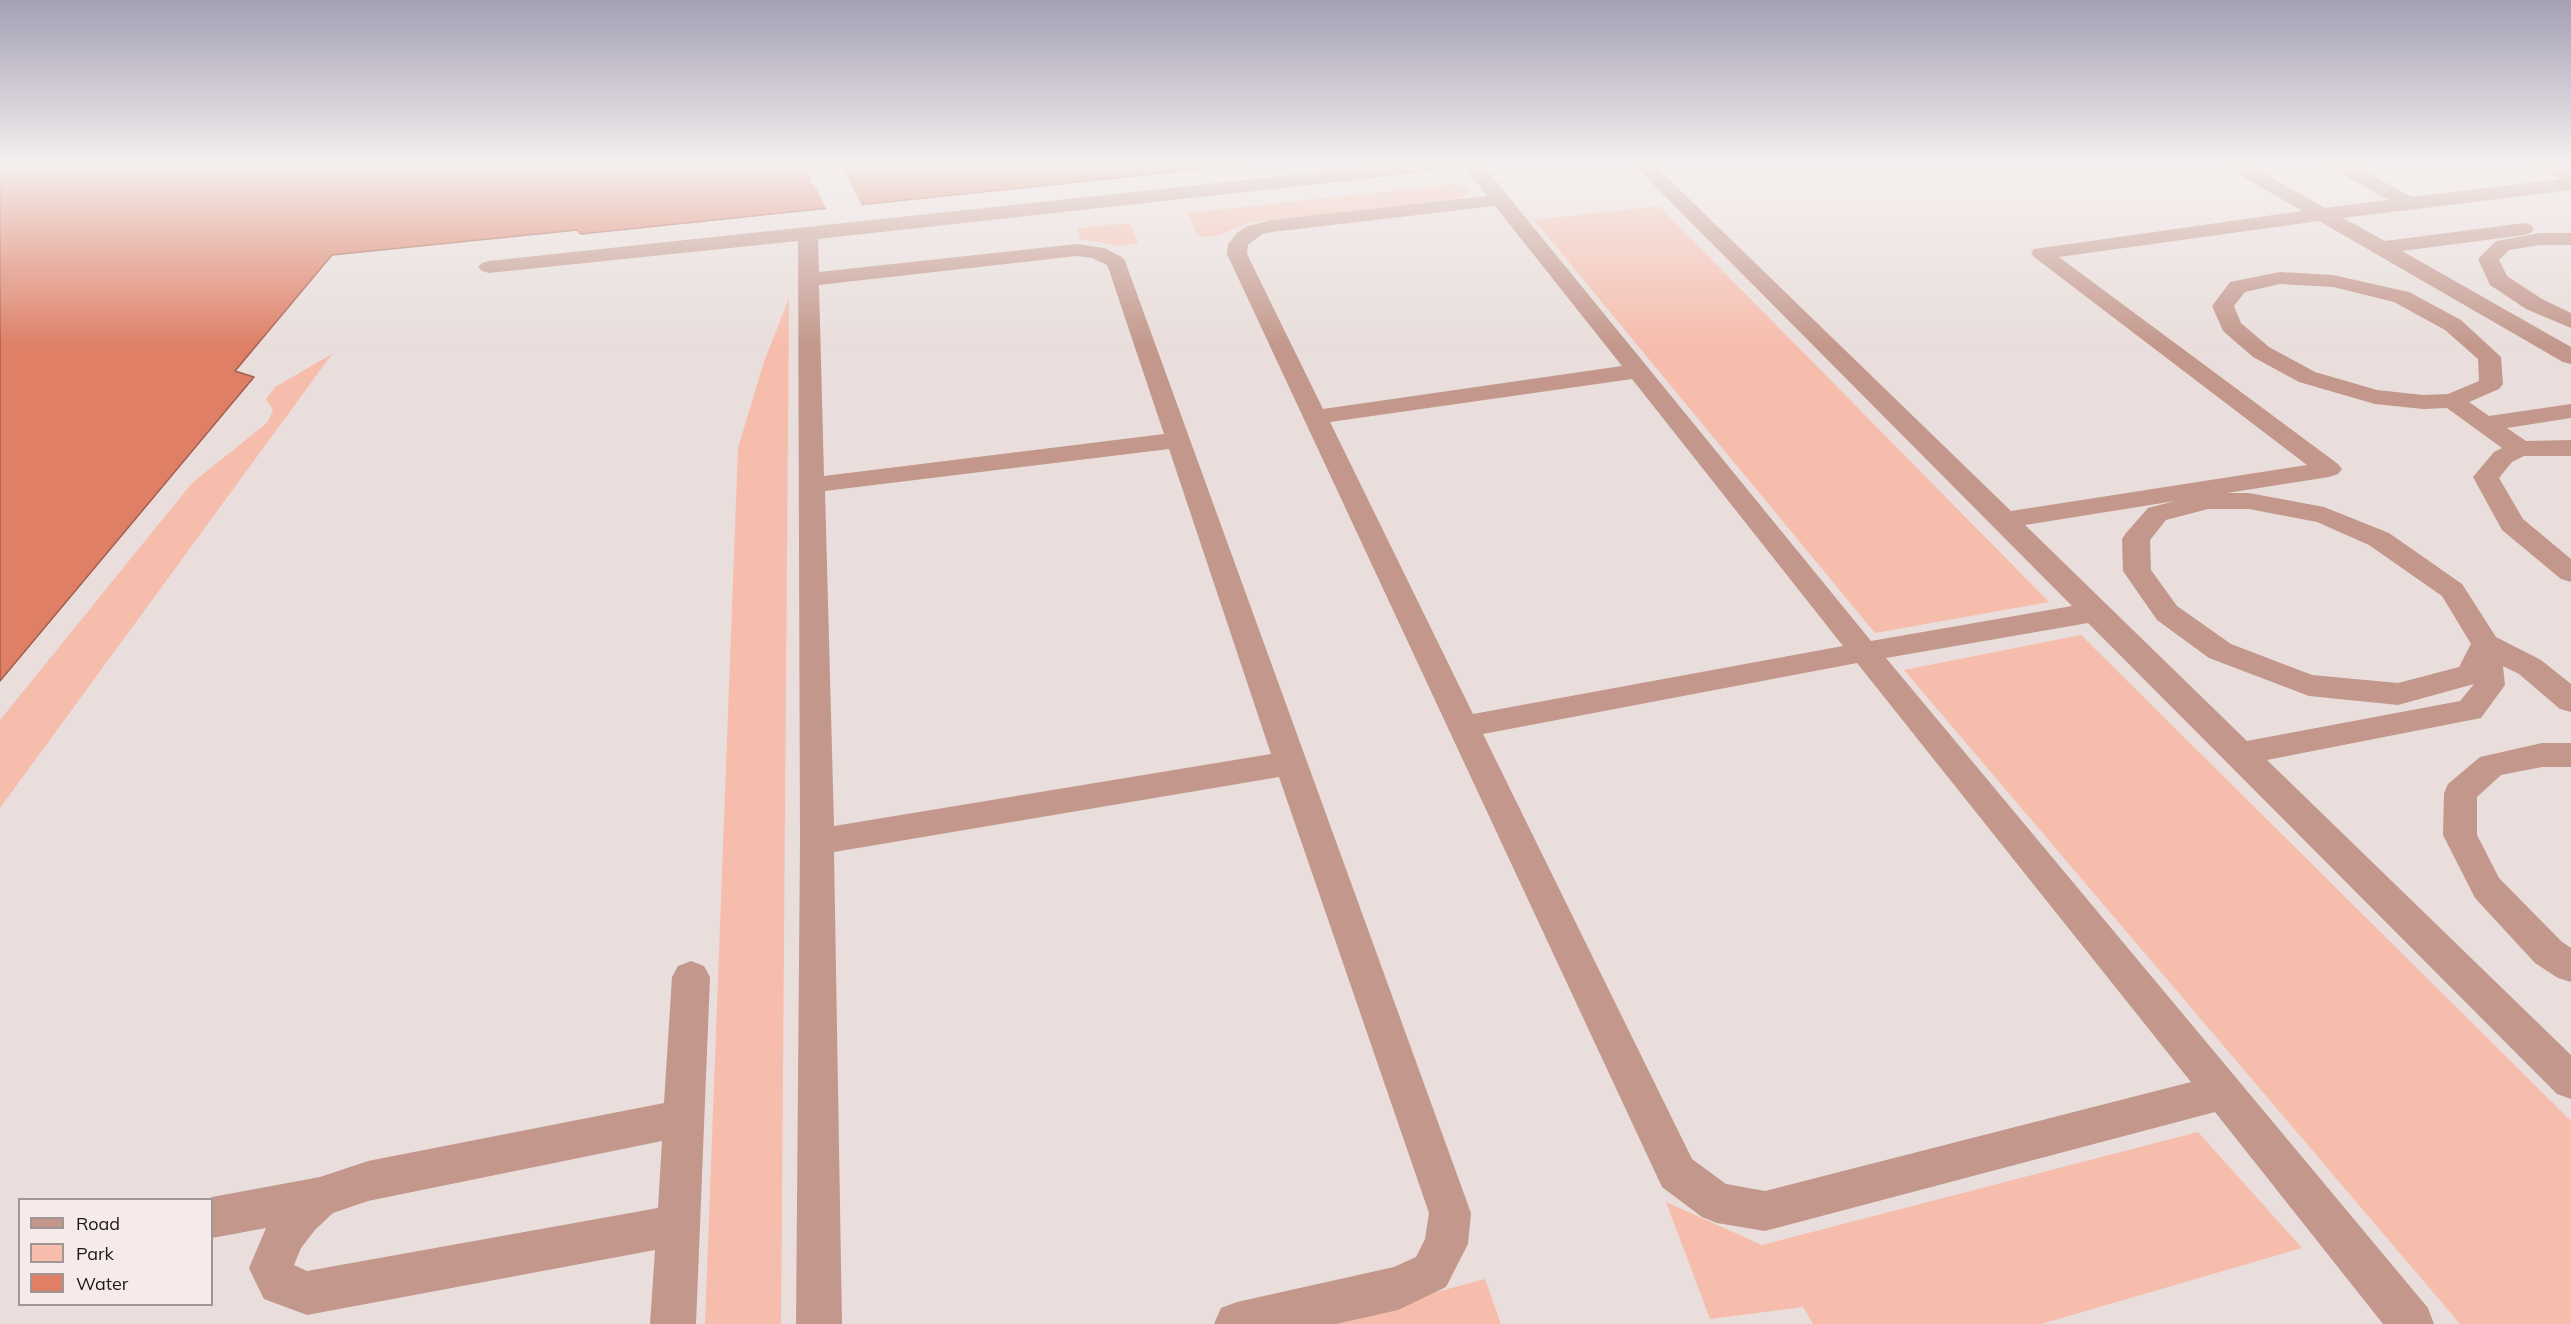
<!DOCTYPE html>
<style>
body{margin:0}
#map{position:relative;width:2571px;height:1324px;overflow:hidden;background:#e9dedb;font-family:Mulish,sans-serif}
canvas{display:block}
.legend{position:absolute;left:18px;top:1198px;width:195px;height:108px;box-sizing:border-box;background:#f6ebe8;border:2px solid #9f9795;margin:0;padding:8px 10px;list-style:none;font-size:18px;color:#1c1918}
.legend li{display:flex;align-items:center;gap:12px;height:30px}
.legend b{width:30px;border:2px solid #9f9795}
</style>
<div id="map">
<canvas width="2571" height="1324"></canvas>
<ul class="legend">
<li><b style="height:8px;background:#c3978b"></b>Road</li>
<li><b style="height:16px;background:#f6bcac"></b>Park</li>
<li><b style="height:16px;background:#de7f66"></b>Water</li>
</ul>
</div>
<script>
const g = document.querySelector('canvas').getContext('2d');
g.lineJoin = 'round';
function paint(path, color) {
  g.fillStyle = color;
  g.fill(path, 'evenodd');
}
function poly(rows) {
  const path = new Path2D();
  for (const r of rows) {
    path.moveTo(r[0], r[1]);
    for (let i = 2; i < r.length; i += 2) path.lineTo(r[i], r[i + 1]);
  }
  return path;
}
function trace(path, color, width, dash) {
  g.strokeStyle = color;
  g.lineWidth = width;
  g.lineCap = dash ? 'butt' : 'round';
  g.setLineDash(dash || []);
  g.stroke(path);
}
const green = poly([
 [1456,184,1470,189,1467,195,1455,201,1261,221,1245,224,1217,236,1198,237,1187,213],
 [1659,206,2049,602,1875,633,1534,220],
 [1130,223,1138,243,1120,246,1080,239,1077,228],
 [789,298,781,1324,705,1324,738,448,764,362],
 [332,354,0,808,0,720,192,483,267,423,273,410,266,399,275,387],
 [2081,635,2571,1121,2571,1324,2460,1324,1904,670],
 [2198,1132,2302,1248,2041,1324,1813,1324,1803,1307,1710,1319,1666,1202,1762,1245],
 [1485,1279,1501,1324,1318,1324]
]);
const water = poly([
 [0,163,1259,163,581,234,577,230,332,255,235,371,254,377,0,681,0,163]
]);
const pier = poly([
 [803,163,840,163,863,208,827,211,814,184,811,184,809,180,812,179]
]);
const minor = poly([
 [1405,163,1481,163,1871,641,2072,606,1632,163,1652,163,2011,511,2307,465,2034,257,2031,253,2034,249,2302,211,2226,167,2224,163,2246,163,2325,208,2389,200,2328,167,2326,163,2349,163,2412,197,2561,179,2535,167,2533,163,2557,163,2571,170,2571,190,2343,218,2385,241,2524,223,2531,225,2534,229,2531,233,2524,235,2402,251,2571,347,2571,364,2563,362,2319,221,2059,257,2338,464,2342,469,2338,474,2329,477,2227,493,2249,493,2324,507,2389,533,2462,584,2496,637,2541,660,2571,684,2571,712,2560,709,2519,674,2503,666,2505,685,2481,718,2267,760,2571,1055,2571,1099,2557,1094,2088,623,1886,658,2428,1308,2434,1324,2383,1324,2215,1112,1765,1231,1717,1223,1702,1217,1662,1187,1227,254,1228,244,1238,232,1248,226,1272,220,1487,196,1463,165,1455,169,818,239,819,272,1077,244,1104,248,1122,257,1125,261,1471,1213,1468,1244,1446,1287,1398,1310,1336,1324,1214,1324,1221,1308,1237,1302,1394,1267,1416,1257,1425,1239,1429,1213,1279,777,834,852,842,1324,796,1324,800,842,798,241,489,273,482,271,478,267,482,263,489,261,1405,163],
 [1495,206,1622,366,1323,409,1247,254,1248,245,1262,234,1272,232,1495,206],
 [1077,256,1092,258,1107,265,1109,270,1164,434,824,476,819,285,1077,256],
 [1632,379,1843,646,1473,714,1330,422,1632,379],
 [1169,449,1271,754,834,826,825,491,1169,449],
 [2175,501,2148,508,2126,533,2122,539,2123,571,2157,620,2209,658,2309,696,2398,705,2474,684,2460,701,2247,741,2025,525,2175,501],
 [2208,509,2249,509,2317,522,2369,545,2442,596,2471,644,2459,667,2398,683,2312,675,2231,644,2177,606,2151,570,2150,540,2166,520,2208,509],
 [1857,663,2191,1082,1765,1191,1726,1184,1692,1159,1483,734,1857,663],
 [2540,233,2571,233,2571,245,2540,245,2509,250,2499,260,2507,276,2542,299,2571,313,2571,328,2526,309,2490,285,2478,259,2496,241,2540,233],
 [2280,272,2333,275,2409,292,2461,320,2501,357,2503,384,2499,389,2469,402,2489,416,2571,404,2571,418,2507,428,2526,441,2571,440,2571,456,2524,456,2512,462,2499,478,2523,519,2571,559,2571,582,2561,579,2502,530,2473,477,2494,452,2502,448,2447,408,2423,409,2375,404,2299,382,2253,357,2223,331,2212,306,2230,282,2280,272],
 [2280,284,2333,287,2394,302,2445,330,2478,359,2479,381,2448,394,2423,395,2377,390,2315,372,2269,347,2241,323,2234,306,2245,292,2280,284],
 [2542,743,2571,743,2571,767,2542,767,2501,775,2477,797,2477,835,2499,878,2561,941,2571,948,2571,982,2558,978,2535,963,2475,898,2443,835,2444,793,2448,784,2480,757,2542,743],
 [691,961,704,966,710,977,696,1324,650,1324,655,1250,307,1315,264,1299,256,1283,249,1268,266,1228,212,1238,212,1200,207,1200,212,1197,320,1177,368,1161,664,1103,672,977,678,966,691,961],
 [662,1141,658,1208,307,1271,294,1265,301,1248,315,1230,333,1213,368,1201,662,1141]
]);
paint(green, '#f6bcac');
paint(water, '#de7f66');
trace(water, '#a4604f', 1.5);
paint(pier, '#e9dedb');
paint(minor, '#c3978b');
const sky = g.createLinearGradient(0, 0, 0, 348);
sky.addColorStop(0, '#a49fb4');
sky.addColorStop(0.47, '#f5f0ef');
sky.addColorStop(1, '#f5f0ef00');
g.fillStyle = sky;
g.fillRect(0, 0, 2571, 348);
</script>
